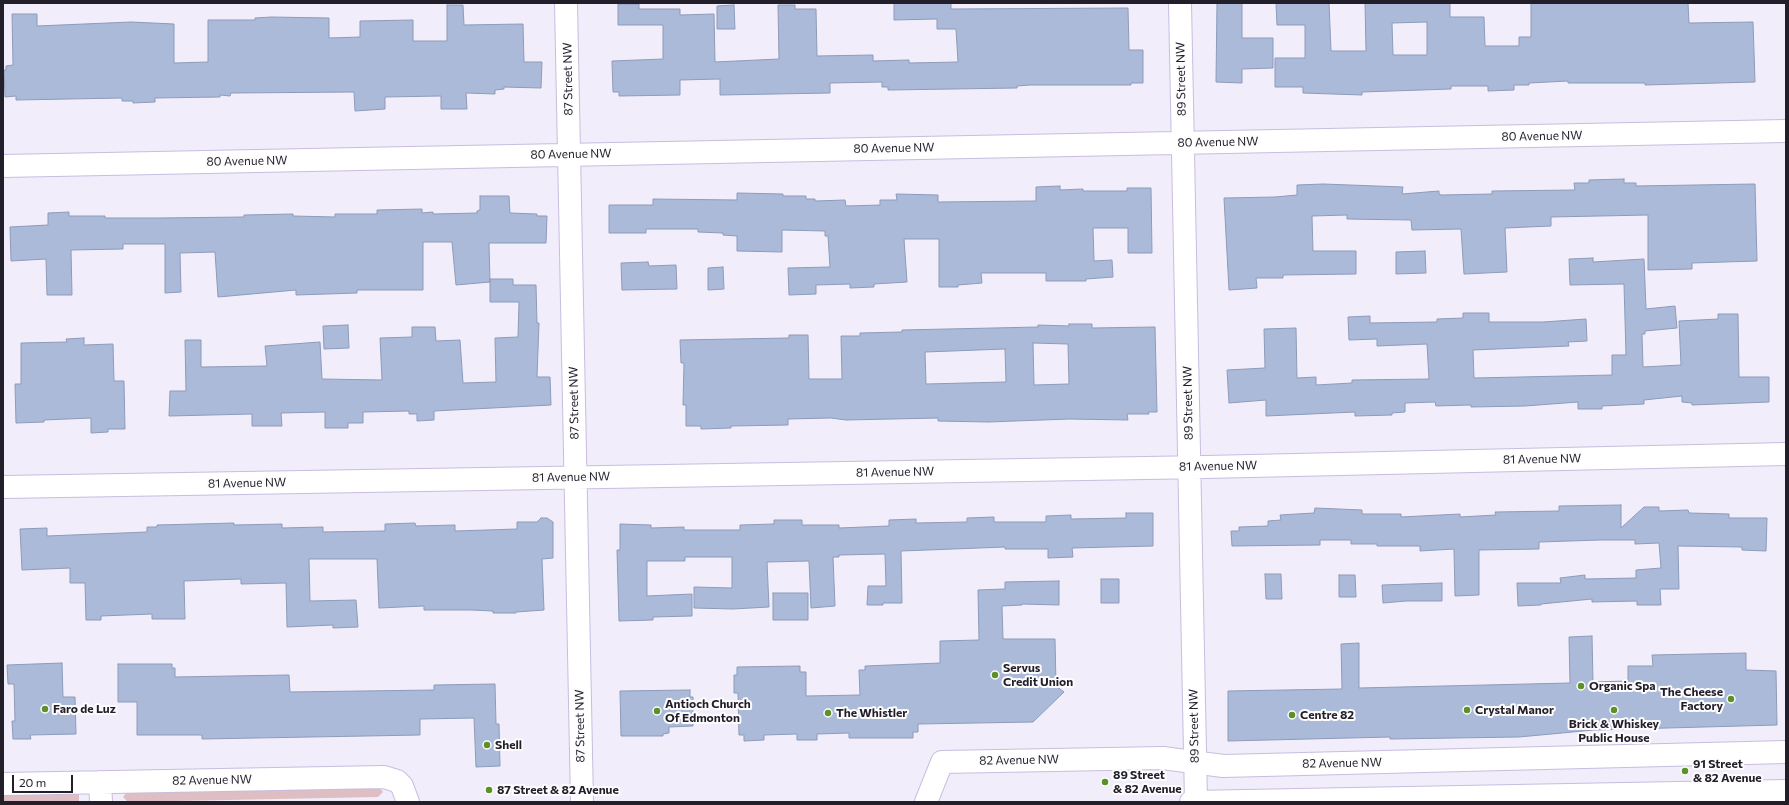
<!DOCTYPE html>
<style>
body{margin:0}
#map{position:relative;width:1789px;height:805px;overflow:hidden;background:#f1edfb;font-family:Commissioner,sans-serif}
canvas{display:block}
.frame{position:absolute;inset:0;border:4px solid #221e2a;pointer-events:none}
.scale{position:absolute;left:12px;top:775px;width:61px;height:18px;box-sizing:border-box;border:2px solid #221e2a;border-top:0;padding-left:5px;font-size:12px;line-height:14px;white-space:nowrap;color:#221e2a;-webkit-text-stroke:3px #fdfdfd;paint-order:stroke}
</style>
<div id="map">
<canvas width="1789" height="805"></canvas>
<div class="frame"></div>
<div class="scale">20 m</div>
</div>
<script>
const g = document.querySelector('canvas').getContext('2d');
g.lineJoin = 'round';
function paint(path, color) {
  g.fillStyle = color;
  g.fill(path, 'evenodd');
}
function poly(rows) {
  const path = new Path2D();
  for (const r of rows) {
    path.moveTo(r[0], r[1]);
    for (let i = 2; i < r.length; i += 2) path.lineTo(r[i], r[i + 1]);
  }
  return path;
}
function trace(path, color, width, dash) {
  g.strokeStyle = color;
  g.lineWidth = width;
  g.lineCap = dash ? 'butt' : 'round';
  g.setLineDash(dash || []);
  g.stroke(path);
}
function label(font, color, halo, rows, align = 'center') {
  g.font = font + ' Commissioner,sans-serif';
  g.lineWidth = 4;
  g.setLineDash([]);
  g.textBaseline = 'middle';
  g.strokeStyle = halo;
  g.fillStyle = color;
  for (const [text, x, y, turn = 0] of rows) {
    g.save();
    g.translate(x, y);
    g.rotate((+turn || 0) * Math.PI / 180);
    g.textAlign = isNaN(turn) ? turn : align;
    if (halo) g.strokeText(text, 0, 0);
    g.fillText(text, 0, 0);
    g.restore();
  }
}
const green = poly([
 [380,788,383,792,378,797,128,802,123,797,126,793],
 [79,793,79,802,3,802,3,794]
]);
const building = poly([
 [894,3,951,3,951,9,1128,8,1129,50,1143,50,1143,83,1131,83,1131,85,1030,85,1017,86,1017,88,888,90,888,87,882,87,882,82,830,83,830,93,720,95,720,79,680,80,680,95,619,96,619,92,613,92,612,61,663,59,663,25,618,25,618,4,639,4,639,9,680,9,680,15,714,14,715,62,779,59,778,5,795,5,795,9,816,9,817,56,873,55,873,61,909,60,909,63,958,62,956,29,937,29,937,19,894,20,894,3],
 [1217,3,1242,3,1242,38,1273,38,1273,68,1242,69,1242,83,1216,82,1217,3],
 [1276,3,1329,3,1331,51,1366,51,1365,3,1450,3,1450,17,1484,17,1485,46,1519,46,1519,37,1531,37,1531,3,1688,3,1689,23,1753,22,1755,82,1645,85,1645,83,1568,83,1568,81,1529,83,1529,85,1514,85,1514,90,1488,91,1488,86,1451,86,1451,89,1362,92,1362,95,1303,93,1303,87,1275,87,1275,58,1305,58,1305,25,1277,25,1276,3],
 [1427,22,1427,55,1393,55,1392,23,1427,22],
 [447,5,463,5,464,25,523,24,524,62,542,62,541,88,504,87,504,89,495,90,495,94,466,93,467,109,441,109,441,96,385,97,385,109,355,111,354,92,231,93,230,96,220,95,220,97,155,98,155,102,133,103,133,101,122,101,122,98,16,100,16,96,5,97,4,70,6,70,6,66,13,65,12,14,37,14,37,26,131,22,174,24,174,63,208,62,208,20,255,20,255,18,271,17,329,18,329,38,360,37,360,21,413,20,413,41,447,41,447,5],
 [734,5,735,29,717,29,717,6,734,5],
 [1624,179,1624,183,1636,183,1636,186,1755,184,1757,261,1692,263,1692,269,1648,270,1648,215,1551,217,1551,226,1505,228,1507,272,1464,274,1461,229,1412,230,1411,220,1347,219,1347,215,1312,216,1313,251,1356,251,1356,274,1283,275,1283,278,1256,278,1257,288,1229,290,1224,198,1275,197,1297,195,1297,185,1323,184,1403,187,1402,194,1439,191,1439,194,1441,195,1492,194,1492,191,1575,190,1574,183,1589,183,1589,180,1624,179],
 [1060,186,1060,190,1083,189,1083,191,1127,191,1127,188,1151,188,1152,253,1128,253,1128,228,1093,228,1094,261,1112,260,1113,277,1086,279,1086,281,1046,281,1046,273,981,273,982,283,958,285,958,287,939,287,939,239,904,239,907,282,874,284,874,287,850,288,850,284,816,285,816,294,789,295,788,268,830,267,828,236,825,236,825,231,782,230,782,252,737,251,737,236,723,235,723,233,698,232,698,229,646,229,646,233,609,233,609,205,653,205,653,199,737,200,737,193,783,194,783,196,806,196,806,199,815,199,815,201,845,200,846,206,880,205,880,200,897,200,896,194,938,195,938,202,1036,201,1036,187,1060,186],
 [480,196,509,196,510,213,537,214,537,216,547,216,546,243,489,243,490,282,456,285,452,242,423,242,423,290,357,290,357,293,296,295,296,290,218,297,215,252,180,253,181,292,165,293,165,244,123,244,123,249,71,250,72,295,47,295,46,259,11,261,10,227,48,225,48,213,69,212,69,216,105,216,105,218,159,218,244,217,244,215,293,214,293,216,335,217,335,214,377,214,377,210,422,209,422,213,433,212,433,214,477,213,477,211,480,210,480,196],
 [1425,251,1426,273,1396,274,1396,252,1425,251],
 [1593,258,1593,262,1644,259,1646,309,1675,306,1677,328,1645,331,1645,334,1642,334,1643,367,1681,365,1679,321,1718,319,1718,314,1738,314,1739,377,1769,377,1769,402,1692,405,1692,403,1682,402,1682,396,1644,400,1644,404,1602,406,1602,409,1578,409,1578,402,1525,406,1471,407,1471,405,1436,406,1435,402,1405,403,1405,412,1392,413,1392,415,1355,416,1355,412,1266,416,1266,400,1229,403,1227,370,1265,368,1264,329,1296,328,1297,378,1316,377,1316,385,1352,383,1352,380,1429,379,1427,344,1377,346,1377,339,1349,340,1348,317,1370,316,1370,323,1437,322,1437,319,1463,318,1463,313,1489,313,1489,322,1543,322,1586,319,1587,341,1568,342,1569,346,1473,350,1474,378,1612,375,1612,355,1626,355,1624,284,1570,285,1569,259,1593,258],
 [648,262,649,266,676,265,677,289,622,290,621,263,648,262],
 [723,267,724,289,708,290,708,268,723,267],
 [490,279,513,279,513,285,536,285,537,323,539,323,537,377,550,377,551,405,434,411,434,420,417,421,417,414,409,414,409,411,363,412,363,423,348,423,348,428,325,428,325,412,281,413,282,426,252,426,252,414,169,416,170,391,186,391,185,340,201,340,201,367,267,366,265,346,320,342,322,379,382,380,380,338,412,337,412,327,435,327,436,341,460,340,463,383,496,382,495,338,518,337,519,302,490,302,490,279],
 [1069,324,1092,324,1092,328,1155,327,1157,412,1148,412,1149,414,1127,414,1128,420,1069,419,988,422,938,421,938,418,846,420,831,418,788,419,788,425,731,426,731,428,701,429,701,426,686,426,686,405,683,405,684,363,681,363,680,340,789,338,789,335,808,335,809,379,842,379,841,336,860,336,860,333,902,332,902,330,1038,327,1038,325,1069,326,1069,324],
 [1033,343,1068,344,1069,384,1034,385,1033,343],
 [1005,349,1006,382,926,384,925,352,1005,349],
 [348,325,349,348,324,349,323,326,348,325],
 [84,338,84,345,113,344,114,381,124,381,125,429,108,429,108,432,91,433,91,418,44,420,44,422,16,423,15,384,21,384,21,343,67,342,66,339,84,338],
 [1621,505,1621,528,1644,507,1659,507,1659,511,1688,510,1689,513,1729,514,1729,518,1767,518,1766,551,1742,550,1742,547,1678,546,1679,589,1660,589,1661,605,1637,605,1637,601,1592,602,1592,599,1541,604,1541,605,1518,606,1517,583,1561,583,1560,578,1585,575,1585,579,1636,578,1636,570,1661,568,1659,543,1635,544,1635,540,1600,540,1539,542,1539,549,1479,550,1479,595,1455,596,1454,549,1420,551,1420,546,1377,546,1377,544,1351,544,1351,540,1320,540,1320,545,1232,546,1231,531,1239,531,1239,527,1268,526,1268,521,1281,520,1280,515,1314,513,1315,508,1362,510,1362,514,1401,514,1401,517,1460,514,1460,517,1496,515,1495,512,1559,511,1559,506,1621,505],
 [1126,513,1153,513,1153,546,1072,548,1073,557,1048,558,1048,549,1005,549,1005,547,901,551,902,603,883,603,883,605,867,605,868,586,886,586,885,554,839,555,839,557,833,557,835,606,811,608,809,561,767,562,769,607,733,609,694,608,694,587,732,588,732,557,685,557,685,561,647,561,647,596,692,594,692,616,653,617,653,620,619,621,617,550,620,550,620,524,651,525,651,528,684,527,684,530,740,530,740,525,774,524,774,520,802,520,802,525,839,525,839,528,889,526,889,520,916,519,916,523,967,522,967,518,994,517,994,522,1046,522,1046,516,1071,515,1071,519,1126,518,1126,513],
 [541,518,547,518,553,522,553,558,542,559,544,610,516,612,516,613,493,613,493,611,471,610,424,610,424,606,379,608,377,559,309,559,310,601,356,600,358,627,333,628,333,625,287,627,286,583,241,584,241,579,184,581,185,619,152,619,152,614,101,616,101,620,86,620,85,583,70,583,70,568,22,570,20,529,47,528,47,536,147,532,147,527,157,527,157,525,234,523,234,525,282,524,282,528,323,527,323,532,385,531,385,524,415,523,416,526,455,525,455,531,517,529,517,522,537,522,541,518],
 [1265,574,1281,574,1282,599,1266,599,1265,574],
 [1339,575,1355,575,1356,597,1339,597,1339,575],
 [1101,579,1119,579,1119,603,1101,603,1101,579],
 [1059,581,1059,605,1022,604,1022,605,1002,606,1003,639,1055,639,1056,686,1064,692,1033,722,918,724,918,732,913,732,913,738,849,738,849,733,817,734,817,740,797,740,797,734,764,735,764,740,744,741,744,735,739,735,738,693,734,693,734,675,737,675,737,667,800,666,800,672,806,672,806,696,860,695,859,670,865,670,865,666,940,663,940,641,979,640,978,590,1005,589,1005,582,1059,581],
 [1442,583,1442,601,1406,601,1383,603,1382,585,1442,583],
 [773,593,808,593,808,620,773,620,773,593],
 [1592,636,1593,682,1628,681,1628,666,1653,666,1652,655,1746,653,1746,670,1776,671,1777,725,1594,730,1519,737,1390,739,1390,737,1228,741,1228,691,1342,689,1341,644,1359,643,1359,688,1570,683,1569,637,1592,636],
 [62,663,63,697,75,697,76,734,30,735,31,739,13,739,12,721,15,721,14,684,8,684,7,665,62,663],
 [118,664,172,664,172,668,175,668,175,677,289,675,290,692,434,690,434,685,495,684,496,724,499,724,500,766,476,767,474,718,420,719,420,735,202,739,202,735,137,735,137,702,118,702,118,664],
 [690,690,690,697,693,697,693,726,669,727,669,733,663,734,663,736,621,736,620,691,690,690]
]);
const minor = poly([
 [566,3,582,802],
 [1180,3,1196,802],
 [3,166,1786,131],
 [3,487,1206,467,1786,454],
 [100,782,101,802],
 [3,784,384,777,397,781,402,786,408,802],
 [926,802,942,762,1163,758,1223,766,1786,752]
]);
const major = poly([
 [1191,802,1786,791]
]);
const markers = [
 [995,675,4,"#5d9028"],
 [1581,686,4,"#5d9028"],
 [1731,699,4,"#5d9028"],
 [45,709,4,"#5d9028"],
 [1467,710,4,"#5d9028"],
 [1614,710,4,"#5d9028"],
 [657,711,4,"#5d9028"],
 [828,713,4,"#5d9028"],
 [1292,715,4,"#5d9028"],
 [487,745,4,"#5d9028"],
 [1685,771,4,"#5d9028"],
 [1105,782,4,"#5d9028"],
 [489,790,4,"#5d9028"]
];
const streetNames = [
 ["87 Street NW",568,79,-91],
 ["89 Street NW",1181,79,-91],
 ["80 Avenue NW",1542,136,-1],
 ["80 Avenue NW",1218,142,-1],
 ["80 Avenue NW",894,148,-1],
 ["80 Avenue NW",571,154,-1],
 ["80 Avenue NW",247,161,-1],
 ["87 Street NW",574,403,-91],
 ["89 Street NW",1188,403,-91],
 ["81 Avenue NW",1542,459,-1],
 ["81 Avenue NW",1218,466,-1],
 ["81 Avenue NW",895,472,-1],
 ["81 Avenue NW",571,477,-1],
 ["81 Avenue NW",247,483,-1],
 ["87 Street NW",580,726,-91],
 ["89 Street NW",1194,726,-91],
 ["82 Avenue NW",1019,760,-1],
 ["82 Avenue NW",1342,763,-1],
 ["82 Avenue NW",212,780,-1]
];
const poiNames = [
 ["Servus",1003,668],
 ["Credit Union",1003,682],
 ["Organic Spa",1589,686],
 ["The Cheese",1723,692,"right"],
 ["Factory",1723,706,"right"],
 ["Antioch Church",665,704],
 ["Of Edmonton",665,718],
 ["Faro de Luz",53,709],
 ["Crystal Manor",1475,710],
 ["The Whistler",836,713],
 ["Centre 82",1300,715],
 ["Brick & Whiskey",1614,724,"center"],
 ["Public House",1614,738,"center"],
 ["Shell",495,745],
 ["91 Street",1693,764],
 ["& 82 Avenue",1693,778],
 ["89 Street",1113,775],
 ["& 82 Avenue",1113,789],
 ["87 Street & 82 Avenue",497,790]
];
paint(green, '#dfbec3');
paint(building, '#acbada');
trace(building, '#8d9bb9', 1);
trace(minor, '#c8bddf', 24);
trace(major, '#c8bddf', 24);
trace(minor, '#fff', 22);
trace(major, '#fff', 22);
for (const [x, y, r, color] of markers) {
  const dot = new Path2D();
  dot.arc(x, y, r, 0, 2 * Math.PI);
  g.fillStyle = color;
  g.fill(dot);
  trace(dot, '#fdfdfd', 1.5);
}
label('12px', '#221e2a', '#fdfdfd', streetNames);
label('bold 12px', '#221e2a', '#fdfdfd', poiNames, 'left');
</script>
